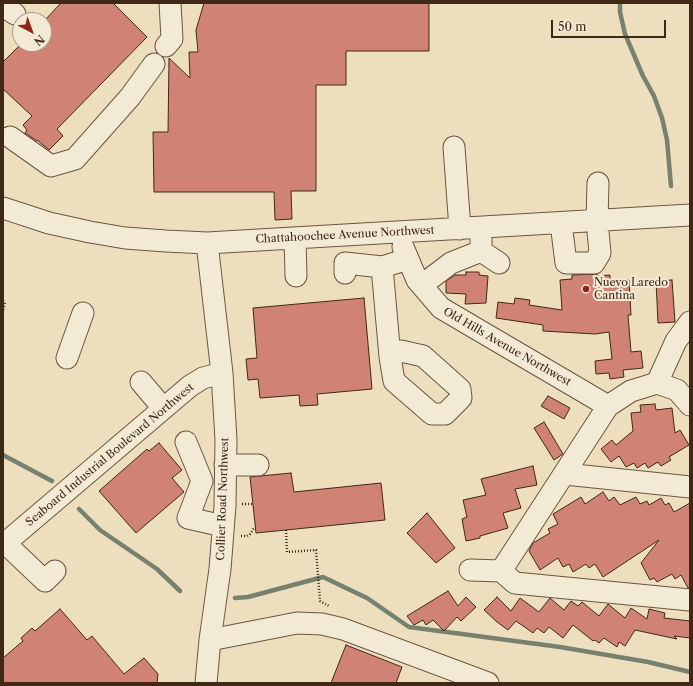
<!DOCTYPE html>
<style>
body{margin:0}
#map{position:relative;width:693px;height:686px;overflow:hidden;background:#eddfbe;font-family:"Libre Caslon Text",serif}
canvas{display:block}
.frame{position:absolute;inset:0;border:4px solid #402816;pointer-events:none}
.north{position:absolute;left:12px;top:12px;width:40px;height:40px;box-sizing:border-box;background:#f3ead5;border:1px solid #ab9c89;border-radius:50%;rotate:139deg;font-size:11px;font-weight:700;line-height:16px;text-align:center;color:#402816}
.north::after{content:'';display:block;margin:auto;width:14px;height:18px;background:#8f2418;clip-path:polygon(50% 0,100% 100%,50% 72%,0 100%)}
.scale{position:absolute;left:551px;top:20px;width:115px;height:18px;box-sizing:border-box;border:2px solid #402816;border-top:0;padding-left:5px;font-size:12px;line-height:14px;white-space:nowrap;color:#402816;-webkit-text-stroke:3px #f3ead5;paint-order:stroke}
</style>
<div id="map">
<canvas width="693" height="686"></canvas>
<div class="frame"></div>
<div class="north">N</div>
<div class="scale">50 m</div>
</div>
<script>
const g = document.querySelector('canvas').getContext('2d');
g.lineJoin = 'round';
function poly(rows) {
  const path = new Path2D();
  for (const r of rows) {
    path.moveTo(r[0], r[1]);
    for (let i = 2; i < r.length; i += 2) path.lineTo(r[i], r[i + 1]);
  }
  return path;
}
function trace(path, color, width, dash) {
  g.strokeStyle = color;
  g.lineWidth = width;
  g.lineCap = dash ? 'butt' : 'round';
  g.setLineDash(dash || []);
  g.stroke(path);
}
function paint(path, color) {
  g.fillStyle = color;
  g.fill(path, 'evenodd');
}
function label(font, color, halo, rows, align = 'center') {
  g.font = font + ' "Libre Caslon Text",serif';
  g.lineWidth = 4;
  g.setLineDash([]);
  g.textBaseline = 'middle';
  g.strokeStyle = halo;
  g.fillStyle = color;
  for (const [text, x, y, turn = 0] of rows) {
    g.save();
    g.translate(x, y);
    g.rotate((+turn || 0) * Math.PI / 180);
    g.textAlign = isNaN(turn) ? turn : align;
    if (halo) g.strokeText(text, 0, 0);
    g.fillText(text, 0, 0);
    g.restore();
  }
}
const stream = poly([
 [620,3,620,12,625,34,643,76,654,96,662,118,667,140,671,186],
 [3,455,52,481],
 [79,509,100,530,157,569,180,591],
 [235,598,248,597,323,577,367,598,409,627,560,647,648,662,690,672]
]);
const building = poly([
 [61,3,113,3,147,37,57,129,63,136,49,150,37,140,37,141,25,133,27,130,23,125,32,116,3,89,3,62,21,44,44,44,44,21,61,3],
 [204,3,429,3,429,51,346,51,346,85,316,85,316,191,291,191,292,219,275,220,274,192,154,192,153,132,168,132,169,58,190,78,189,52,198,52,196,30,204,3],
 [466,272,479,272,479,275,488,276,486,303,465,304,466,294,446,293,446,281,455,275,466,275,466,272],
 [597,274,597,276,610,275,610,281,629,280,631,315,628,315,631,352,641,351,643,368,623,370,624,377,610,379,609,373,596,374,595,361,612,359,609,332,595,334,543,331,543,325,496,318,498,302,514,304,515,298,530,300,529,305,562,310,560,280,572,279,572,275,597,274],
 [672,280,675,322,658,323,656,281,672,280],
 [364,298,372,389,317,394,318,405,300,406,299,395,260,398,258,379,248,380,246,359,257,358,253,308,364,298],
 [548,396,570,408,564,419,541,406,548,396],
 [655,404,656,410,672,408,675,433,680,430,689,445,669,457,671,460,661,466,658,462,648,468,645,463,637,468,634,463,626,467,619,456,611,462,601,449,612,440,616,445,633,431,631,413,641,412,640,405,655,404],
 [544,422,563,454,554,460,534,428,544,422],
 [159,443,182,470,172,478,184,492,136,533,99,491,147,449,149,451,159,443],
 [533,466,537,485,515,489,521,508,503,513,508,528,480,536,480,538,466,541,462,519,467,517,463,500,486,495,481,479,533,466],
 [291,473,294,492,381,483,385,520,256,533,250,477,291,473],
 [603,492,609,501,614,497,620,505,636,497,640,504,647,501,649,505,661,498,665,505,669,503,674,512,690,503,690,588,688,588,681,575,675,579,672,574,657,582,654,578,650,580,641,563,659,540,603,577,595,564,589,568,586,564,573,572,569,564,563,567,558,558,540,570,529,551,533,543,550,533,548,529,558,524,553,514,581,497,585,504,603,492],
 [427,513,455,548,436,563,407,533,427,513],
 [448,591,458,606,466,597,476,607,461,621,457,617,444,631,433,620,426,625,423,620,414,625,407,616,448,591],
 [497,597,511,611,520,598,539,612,550,598,564,610,571,601,578,606,582,602,599,616,608,604,625,618,631,608,647,619,649,609,665,613,664,618,690,621,690,638,674,636,677,639,635,630,625,646,619,642,617,647,604,638,599,643,595,640,593,641,573,625,563,638,549,627,544,633,537,628,533,633,516,621,508,630,497,622,484,610,497,597],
 [60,609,87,640,92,636,124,674,144,658,158,674,157,683,3,683,3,658,23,641,21,638,32,628,35,631,60,609],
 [346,645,402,667,396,683,331,683,346,645]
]);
const path = poly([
 [3,301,5,302,3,311],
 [242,504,253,504],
 [286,530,287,552,316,550,320,601,329,606],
 [241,536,247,536,250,534,254,528]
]);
const minor = poly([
 [3,6,15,14],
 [166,46,172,39,170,3],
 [10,137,51,166,75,159,130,97,154,64],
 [454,147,460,229],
 [3,208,49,223,90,232,125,238,166,241,207,243,690,215],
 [561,223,566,263,594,263,600,253,597,221,598,183],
 [295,238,296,276],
 [403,247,417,280,441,308,608,406],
 [481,251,499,263],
 [345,273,345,263,382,267],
 [422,285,451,263,481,251,481,228],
 [390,357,401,351,423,356,460,389,461,398,445,414,432,414,394,381,390,357,382,267,408,259],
 [67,358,83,313],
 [141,382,163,408],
 [657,383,676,341,690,322],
 [186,442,202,481,188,518,223,526],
 [225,465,258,465],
 [565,474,690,487],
 [5,543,45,581,55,571],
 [3,545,190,386,203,378,222,373],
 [470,570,501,571,608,406,631,391,657,383,677,390,690,405],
 [501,571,515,583,690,600],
 [210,640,297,623,322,624,343,629,488,683],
 [206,683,210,640,220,569,225,506,226,440,222,373,207,243]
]);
const markers = [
 [586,289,4,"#8f2418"]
];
const streetNames = [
 ["Chattahoochee Avenue Northwest",345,235,-3],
 ["Old Hills Avenue Northwest",507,347,30],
 ["Seaboard Industrial Boulevard Northwest",110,455,-40],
 ["Collier Road Northwest",223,499,-88]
];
const poiNames = [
 ["Nuevo Laredo",594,283],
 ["Cantina",594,296]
];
trace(stream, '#76816f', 4.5);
paint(building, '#d08374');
trace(building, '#402816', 1);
trace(minor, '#6b5640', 23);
trace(path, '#402816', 2.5, [1, 2]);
trace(minor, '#f3ead5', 21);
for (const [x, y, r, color] of markers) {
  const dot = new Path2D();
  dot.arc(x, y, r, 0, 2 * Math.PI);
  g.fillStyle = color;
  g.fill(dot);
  trace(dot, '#f3ead5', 1.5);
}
label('11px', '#402816', '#f3ead5', streetNames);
label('11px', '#402816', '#f3ead5', poiNames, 'left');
</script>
